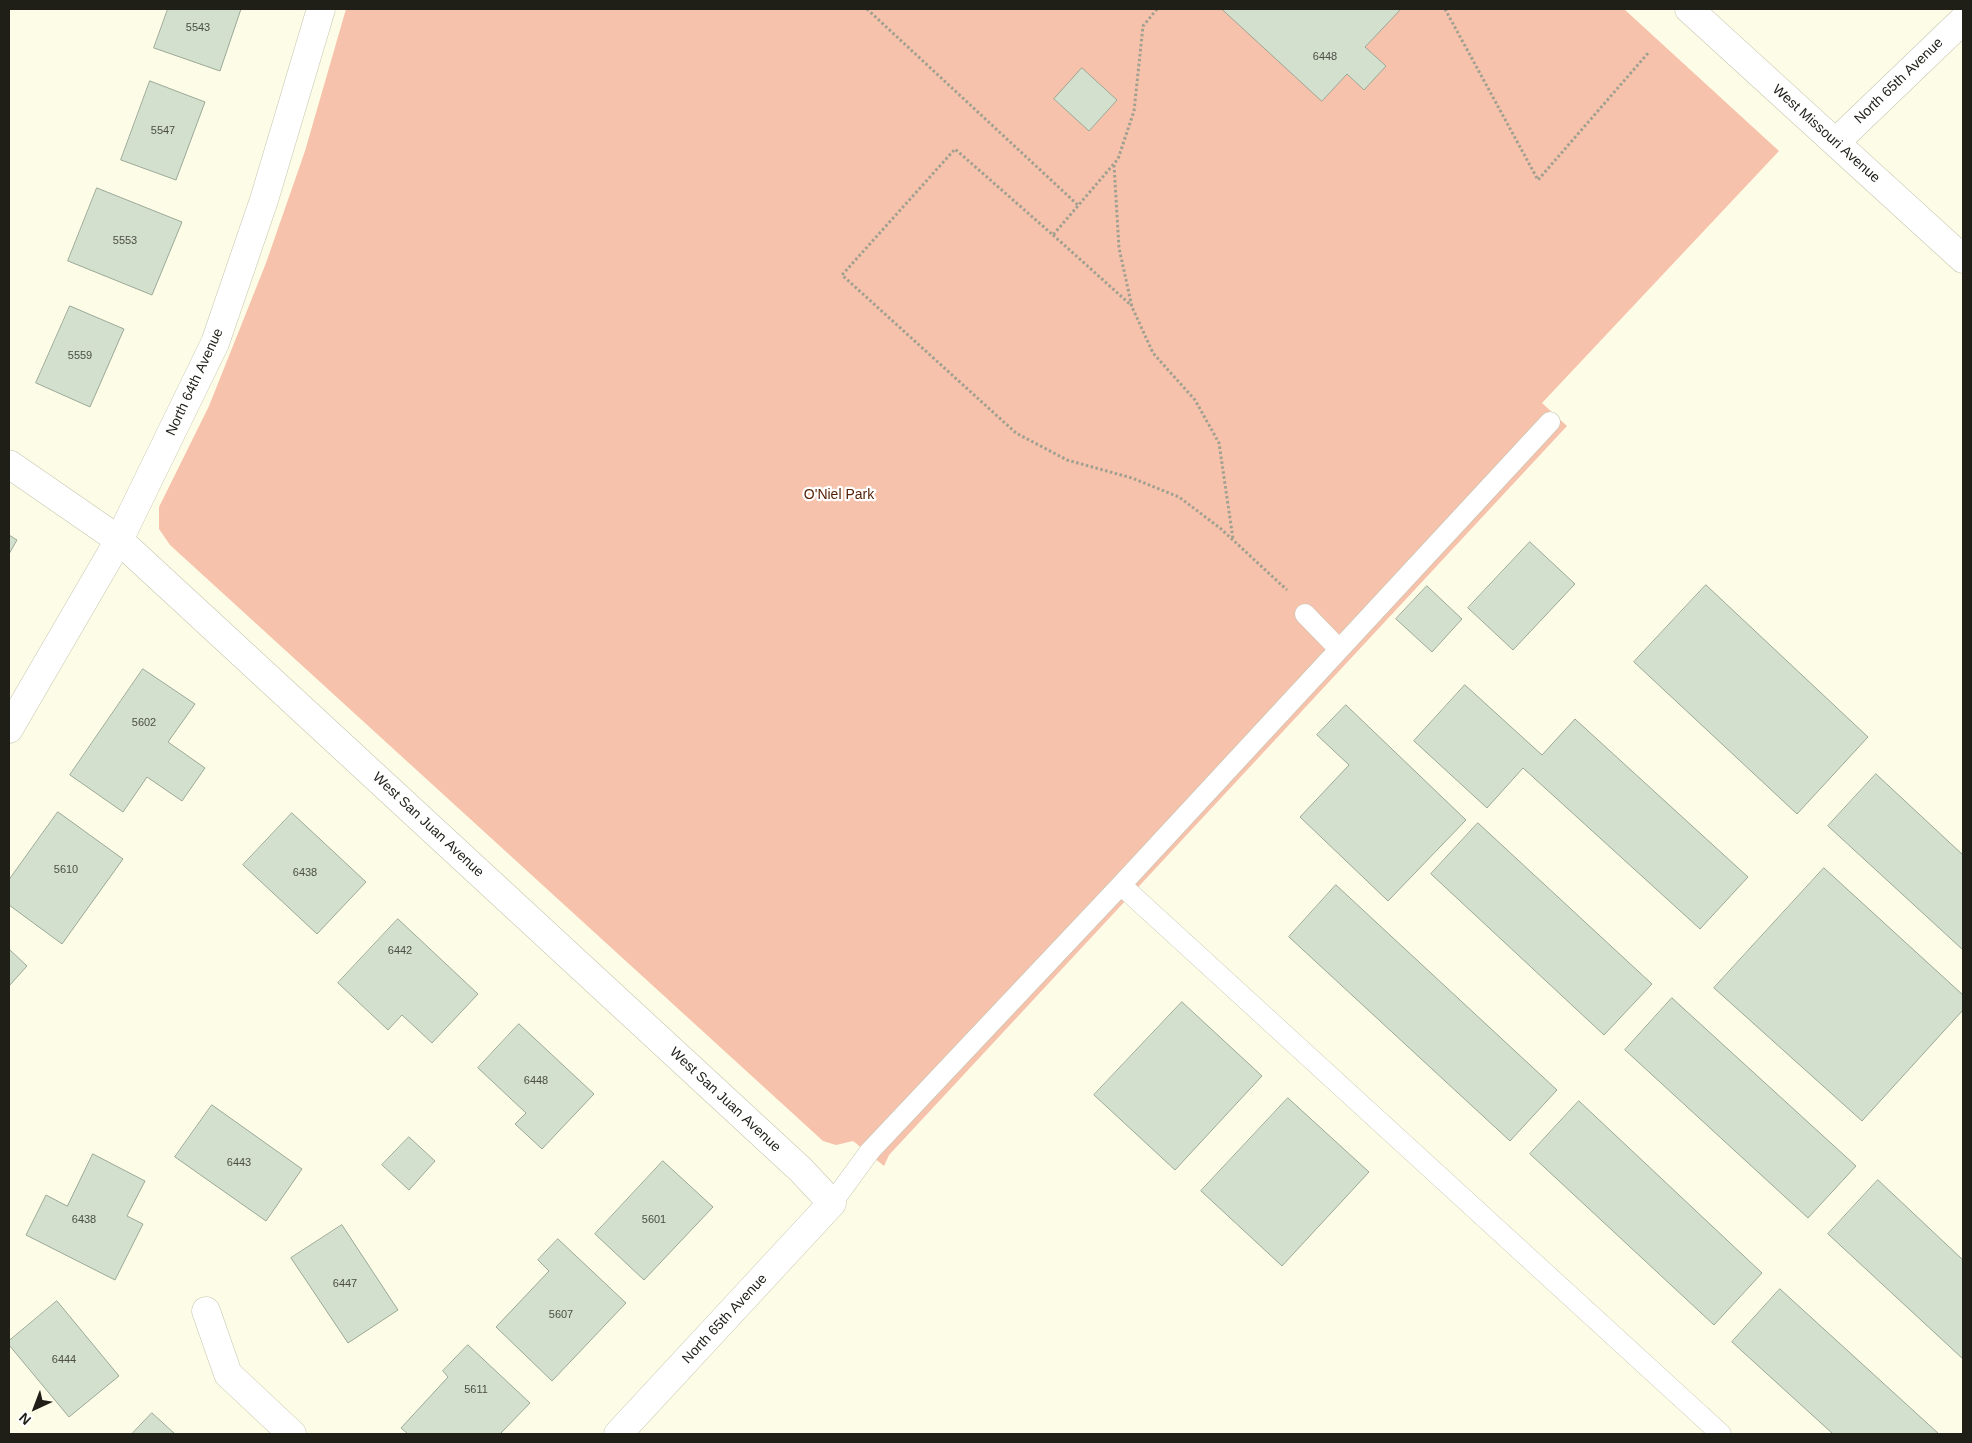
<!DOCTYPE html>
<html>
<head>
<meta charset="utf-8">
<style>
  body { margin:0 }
  #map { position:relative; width:1972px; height:1443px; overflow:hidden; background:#fdfde7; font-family:Helvetica,sans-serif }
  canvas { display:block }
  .frame { position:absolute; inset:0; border:10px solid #1f1e17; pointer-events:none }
  .north { position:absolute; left:10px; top:1383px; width:50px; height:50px; -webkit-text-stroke:4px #fff; paint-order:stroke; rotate:223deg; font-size:14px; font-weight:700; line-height:20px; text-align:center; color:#1f1e17 }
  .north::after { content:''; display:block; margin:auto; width:18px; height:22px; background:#1f1e17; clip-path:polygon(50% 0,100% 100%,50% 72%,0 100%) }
</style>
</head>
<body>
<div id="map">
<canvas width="1972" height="1443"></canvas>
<div class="frame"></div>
<div class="north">N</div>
</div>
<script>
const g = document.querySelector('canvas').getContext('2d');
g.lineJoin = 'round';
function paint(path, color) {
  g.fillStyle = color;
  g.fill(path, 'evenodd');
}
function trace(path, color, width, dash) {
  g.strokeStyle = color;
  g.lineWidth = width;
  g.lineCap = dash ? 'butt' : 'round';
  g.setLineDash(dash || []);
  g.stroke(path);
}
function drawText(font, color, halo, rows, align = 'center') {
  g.font = font + ' Helvetica,sans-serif';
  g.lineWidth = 4.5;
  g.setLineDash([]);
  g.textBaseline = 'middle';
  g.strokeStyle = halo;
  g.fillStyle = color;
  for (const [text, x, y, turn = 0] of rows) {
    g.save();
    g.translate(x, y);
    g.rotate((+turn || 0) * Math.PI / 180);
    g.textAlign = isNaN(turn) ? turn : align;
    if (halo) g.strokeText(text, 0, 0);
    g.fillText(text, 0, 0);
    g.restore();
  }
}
paint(new Path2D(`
  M346 9H1624L1779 151 1542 403 1567 426 889 1155 884 1166 853 1141 836 1145 823 1141 170 545 159 529V507L209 406 266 263 305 151Z`), '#f7c2ac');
const building = new Path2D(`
  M168 9H241L220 71 154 48Z
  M1222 9H1401L1365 47 1386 66 1364 90 1347 74 1322 101Z
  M1082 68 1117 100 1089 131 1054 99Z
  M150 81 205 102 176 180 121 160Z
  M97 188 182 222 152 295 68 261Z
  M70 306 124 329 90 407 36 383Z
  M9 535 17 540 9 554Z
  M1530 542 1575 584 1513 650 1468 608Z
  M1706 585 1868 737 1797 814 1634 662Z
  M1427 586 1462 619 1432 652 1396 619Z
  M143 669 195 704 168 742 205 768 182 801 147 777 123 812 70 775Z
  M1465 685 1542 755 1575 719 1748 877 1700 929 1523 768 1487 808 1414 741Z
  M1346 705 1466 820 1388 901 1300 817 1349 765 1317 735Z
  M1876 774 1963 855V950L1828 826Z
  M58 812 123 859 62 944 9 905V880Z
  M292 813 366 882 317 934 243 865Z
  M1478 823 1652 984 1604 1035 1431 874Z
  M1824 868 1963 995V1010L1862 1121 1714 988Z
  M1336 885 1557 1090 1510 1141 1289 937Z
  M398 919 478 994 432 1043 402 1015 388 1030 338 983Z
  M9 949 27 966 9 986Z
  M1672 998 1856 1166 1808 1218 1625 1050Z
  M1182 1002 1262 1076 1175 1170 1094 1095Z
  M519 1024 594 1094 542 1149 515 1124 526 1113 478 1068Z
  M1288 1098 1369 1172 1282 1266 1201 1191Z
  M1579 1101 1762 1273 1714 1325 1530 1154Z
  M212 1105 302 1169 266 1221 175 1157Z
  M409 1137 435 1161 409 1190 382 1165Z
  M93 1154 145 1181 127 1216 143 1224 115 1280 26 1235 46 1195 67 1206Z
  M663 1161 713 1207 644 1280 595 1234Z
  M1878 1180 1963 1260V1359L1828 1234Z
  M342 1225 398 1310 348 1343 291 1258Z
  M558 1239 626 1303 552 1381 496 1327 549 1271 538 1260Z
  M1780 1289 1939 1434H1833L1732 1342Z
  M57 1301 119 1376 69 1417 9 1345V1341Z
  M468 1345 530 1403 500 1434H408L401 1428 448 1377 443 1371Z
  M152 1413 175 1434H132Z`);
paint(building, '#d3e0ce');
trace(building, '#9ba897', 1);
const service = new Path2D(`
  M1305 614 1338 648
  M1121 885 1721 1434
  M832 1203 870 1151 1121 885 1550 422`);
const minor = new Path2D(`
  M1836 142 1963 20
  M9 464 119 540 801 1170 832 1203 618 1434
  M9 729 119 540 215 343 264 200 321 9
  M206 1311 228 1374 292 1434`);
const tertiary = new Path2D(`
  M1689 9 1963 259`);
trace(service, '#c5c5b0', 21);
trace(minor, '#c5c5b0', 29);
trace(tertiary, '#c5c5b0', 29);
trace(new Path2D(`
  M867 9 1079 206
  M1157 9 1143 26 1134 111 1118 159 1053 235 955 149 842 275 1016 433 1067 460 1132 478 1179 497 1220 528 1287 590
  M1445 9 1538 180 1649 52
  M1114 165 1119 248 1132 307 1153 353 1195 400 1219 443 1233 539
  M1053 235 1132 306`), '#a0a090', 3, [2.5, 2.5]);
trace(service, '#fff', 20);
trace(minor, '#fff', 28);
trace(tertiary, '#fff', 28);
drawText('11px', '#4c4e45', null, [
  ["5543",198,28],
  ["6448",1325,57],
  ["5547",163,131],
  ["5553",125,241],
  ["5559",80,356],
  ["5602",144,723],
  ["5610",66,870],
  ["6438",305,873],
  ["6442",400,951],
  ["6448",536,1081],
  ["6443",239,1163],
  ["6438",84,1220],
  ["5601",654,1220],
  ["6447",345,1284],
  ["5607",561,1315],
  ["6444",64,1360],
  ["5611",476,1390]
]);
drawText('14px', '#1f1e17', '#fff', [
  ["North 65th Avenue",1899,81,-44],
  ["West Missouri Avenue",1826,134,42],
  ["North 64th Avenue",195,382,-65],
  ["West San Juan Avenue",428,825,43],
  ["West San Juan Avenue",725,1100,43],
  ["North 65th Avenue",725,1319,-47]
]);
drawText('14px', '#531e03', '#fff', [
  ["O'Niel Park",839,495]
]);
</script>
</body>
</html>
